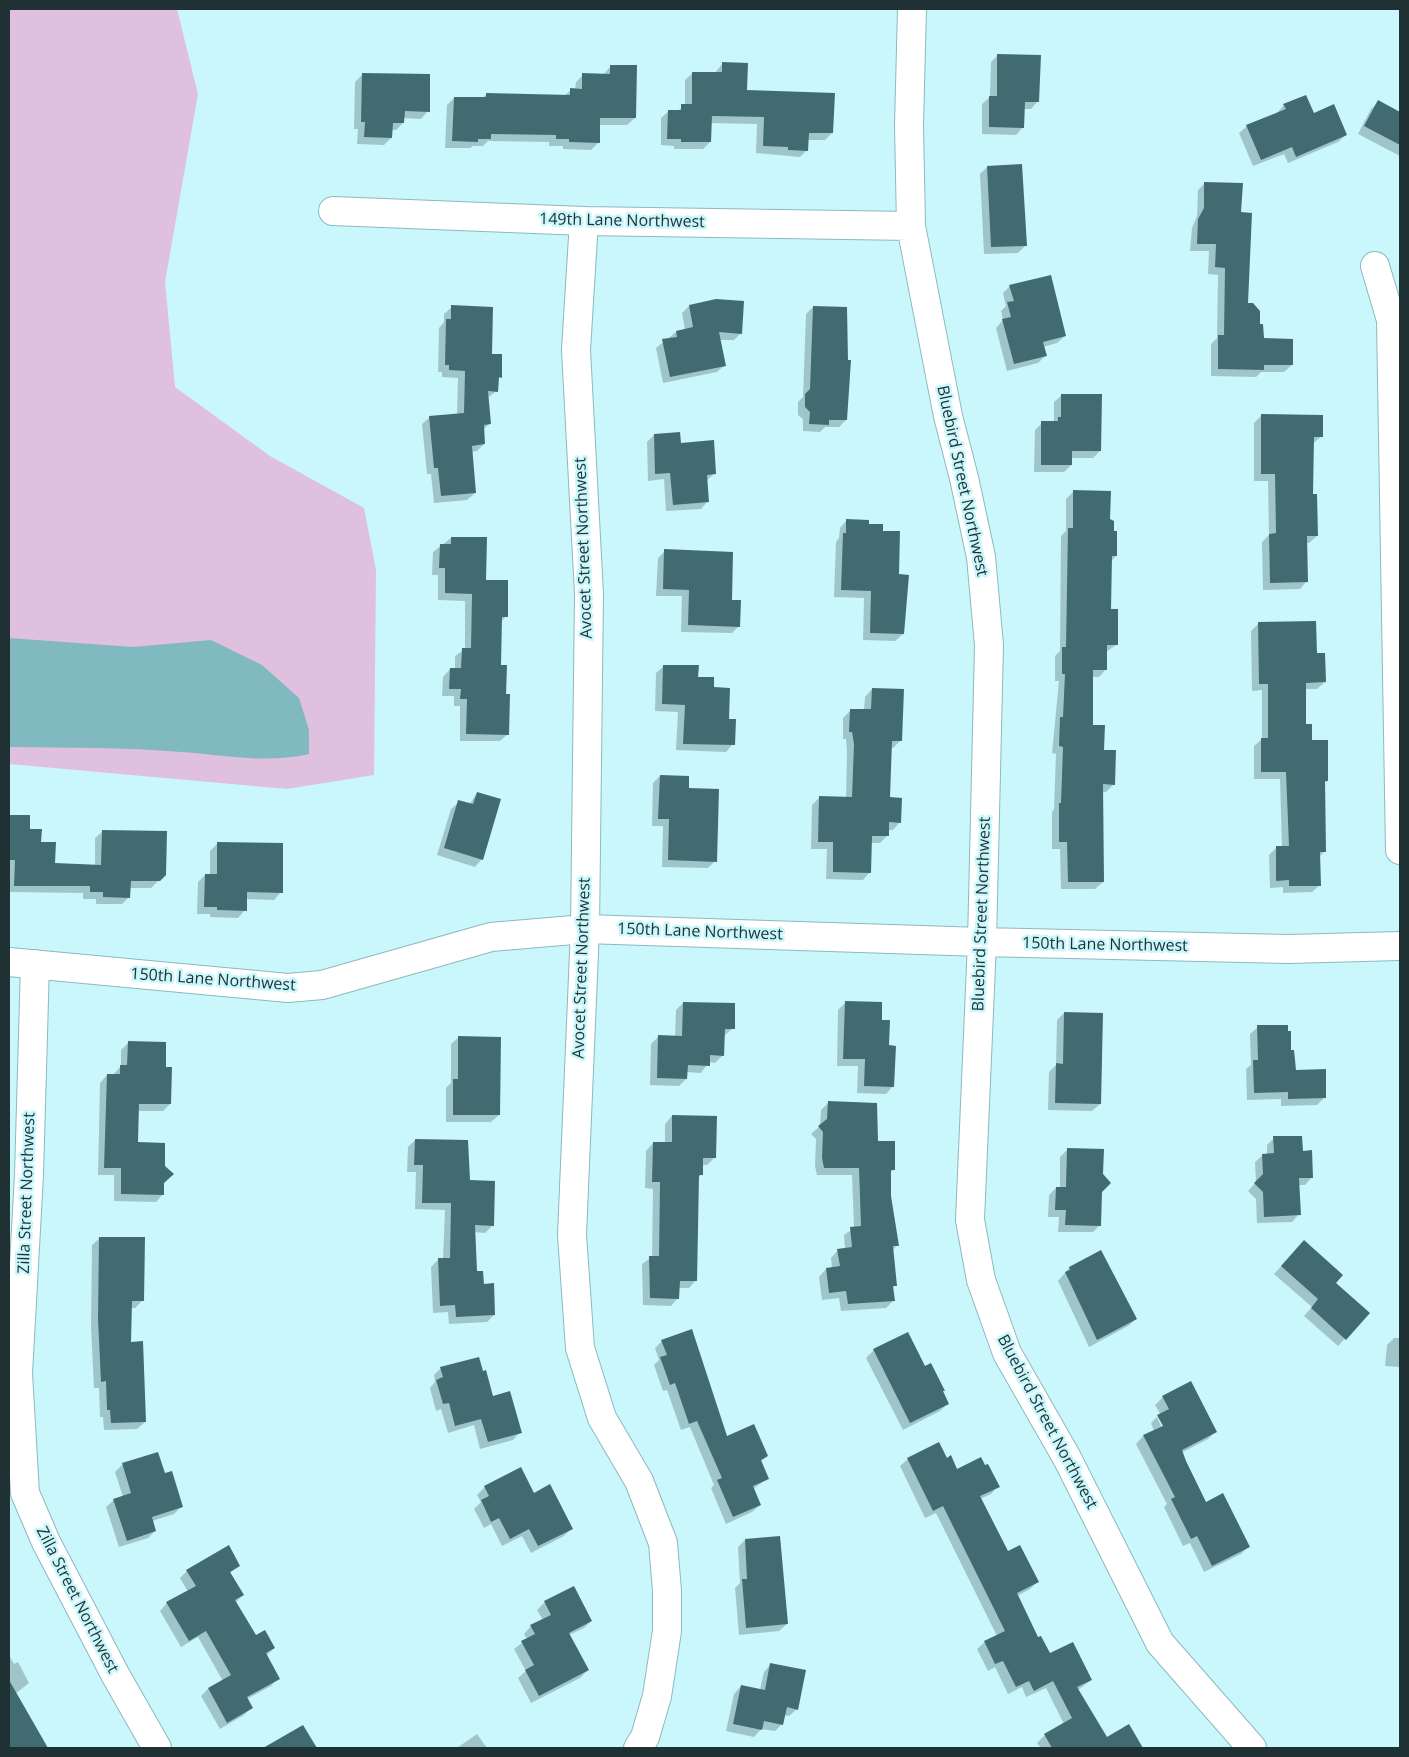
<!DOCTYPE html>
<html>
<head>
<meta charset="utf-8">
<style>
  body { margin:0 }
  #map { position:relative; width:1409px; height:1757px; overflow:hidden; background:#c9f7fc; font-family:"Open Sans",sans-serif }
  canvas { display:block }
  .frame { position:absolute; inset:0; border:10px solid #1f3133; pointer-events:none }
</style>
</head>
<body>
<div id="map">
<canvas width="1409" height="1757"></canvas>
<div class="frame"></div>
</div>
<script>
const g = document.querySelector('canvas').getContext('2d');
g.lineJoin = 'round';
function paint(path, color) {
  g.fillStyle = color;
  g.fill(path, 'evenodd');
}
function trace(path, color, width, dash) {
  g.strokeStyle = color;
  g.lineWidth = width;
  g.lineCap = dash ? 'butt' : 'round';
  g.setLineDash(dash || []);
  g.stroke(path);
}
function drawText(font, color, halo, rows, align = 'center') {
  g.font = font + ' "Open Sans",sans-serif';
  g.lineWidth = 5;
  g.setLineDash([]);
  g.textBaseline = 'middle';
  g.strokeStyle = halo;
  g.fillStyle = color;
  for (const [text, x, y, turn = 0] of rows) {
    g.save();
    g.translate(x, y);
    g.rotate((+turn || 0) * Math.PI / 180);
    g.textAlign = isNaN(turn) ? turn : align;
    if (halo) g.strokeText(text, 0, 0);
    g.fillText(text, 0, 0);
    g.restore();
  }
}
paint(new Path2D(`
  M9 9H177L198 94 165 282 175 387 270 456 364 508 376 570 374 775 287 789 9 764Z`), '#dfc1df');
paint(new Path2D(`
  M9 638 133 647 211 640 262 665 299 698 309 730V754C266 764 225 755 181 752 124 747 66 748 9 747Z`), '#81b9c0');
paint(new Path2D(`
  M998 55 1038 101 1031 109H1023V127L1016 135 982 134V104L990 97 991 62Z
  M722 64 746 91 832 133 825 140H807V150L800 157 756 153 757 124 710 123V142L703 149H674V146L661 145V118L669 111H677L685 106V80L693 73H715Z
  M611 66 635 118 627 125H599L598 143 591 150 563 149V146H549V142L488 141 483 146H473L470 148H445L447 105 454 98H482L487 94 564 96 571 90H575L576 82 583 75H603Z
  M363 74 428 111 421 119 403 118V123L396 130H391V138L384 145 357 144 358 129H354L355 82Z
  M1378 102 1398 112 1400 110V156L1358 134 1371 109Z
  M1284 105 1313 115 1346 135 1338 142 1288 163 1284 154 1253 166 1239 133 1247 126 1277 113Z
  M987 167 1026 245 1018 253 984 254 980 174Z
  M1205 183 1239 214 1246 304 1259 325 1263 339 1292 365 1284 372H1261L1256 377 1211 376V344L1217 338 1218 275 1208 274 1209 251H1190L1192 228 1197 216 1198 190Z
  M1010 286 1065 336 1057 343 1043 347 1045 356 1038 363 1007 371 996 328 1003 320 1001 311 1006 306 1003 293Z
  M689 306 741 333 734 340H719L725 365 717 372 663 383 656 348 676 332 685 330 682 313Z
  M452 307 491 355 500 377 497 380V391L487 398 489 424 483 430 484 444 477 451 471 452 475 493 467 500 434 503 431 474H427L422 424 430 417 457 415 458 378 442 377V372H438L439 328 444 322V314Z
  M813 307 847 361H850L846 420 839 427H825L820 432 803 431V419L798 415V402L803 397 806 314Z
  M1062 395 1100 451 1093 458H1071V465L1064 472H1034L1035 430 1042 423H1054V402Z
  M1262 415 1322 436 1312 444V495L1317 536 1309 543H1306L1307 581 1300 589 1263 590 1262 542 1269 535 1268 481H1254V423Z
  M654 435 680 444 715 473 706 481 708 501 701 509 666 511 664 479 648 481 647 442Z
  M1074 491 1109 519 1116 556 1111 561 1110 610 1116 645 1106 652V669L1099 677H1092V726L1114 784 1106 792H1102L1103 882 1095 889H1061L1060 849H1052V812L1054 809 1056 754 1052 753 1059 681H1055V656L1060 651 1061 536 1066 531V499Z
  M847 520 867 525 882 532 898 575 903 634 895 641 863 640 864 598 834 597 836 542 839 538 840 528Z
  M451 538 485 581 506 616 501 622 500 666 508 734 500 741H460V706H454V696H442L443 677 450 669H455V656L465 649V601L438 600V575H432L433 552Z
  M665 551 730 601 739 626 732 633 681 632 682 596H656L658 558Z
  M1315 622 1316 655 1325 682 1317 689H1305V725L1327 781 1323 784 1324 852 1319 857 1320 885 1312 892 1283 893V887L1270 888 1269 855 1276 848H1282L1280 779H1254V746L1262 739V690L1252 691 1251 631 1258 624Z
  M664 666 697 678 712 688 728 720 733 744 726 752 676 750 678 712 655 711 656 673Z
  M872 689 901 740 893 748H890L888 799 900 822 893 830H888L887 836 880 843H870V872L863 880 826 879 827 849H811L812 805 820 797 846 798 847 752 846 739H843V718L851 710H864L865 697Z
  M660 776 688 790 715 861 708 868 662 867 663 826H652L653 783Z
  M477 793 482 859 475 867 437 855 451 809 459 802 469 805Z
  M11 816 29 830 54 865 95 866V838L103 831 164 875 151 888H129V897L122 904H96V899H83V893L9 892V818Z
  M218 843 281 892 274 900 246 899 245 910 238 918 210 917V914H197L198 882 205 875H210V851Z
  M846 1002 880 1021 888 1046 893 1086 886 1094 857 1093 858 1066H837L838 1010Z
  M683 1003 733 1028 724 1036 723 1055 715 1063 709 1062 701 1073 686 1072V1079L679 1086 650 1085 651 1044 658 1037H675L676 1010Z
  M1064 1013 1100 1104 1092 1111 1048 1110 1049 1072 1056 1065 1057 1020Z
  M1258 1027 1290 1051 1295 1071 1324 1098 1317 1105 1281 1106V1099L1247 1100 1246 1069 1251 1065 1250 1034Z
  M459 1037 499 1115 491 1122H446V1088L451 1083V1044Z
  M128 1043 164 1068 170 1104 163 1111H138L137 1144 163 1184V1194L156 1202 114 1201V1175H98L100 1083 107 1075H113L121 1066V1050Z
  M828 1103 877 1142 894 1169 890 1173V1196L897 1245 892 1251 895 1285 892 1289 893 1301 886 1308 841 1311 839 1298 822 1300 819 1277 826 1269H832L831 1258 838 1250 845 1249 844 1235 854 1228 852 1175H817L815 1166 816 1139 811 1134 820 1126 821 1110Z
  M672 1116 714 1158 707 1165H702L701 1175 698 1178 696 1280 689 1288H678V1298L671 1306 643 1305 642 1264 652 1257 653 1189 645 1188 646 1151 653 1143H665V1124Z
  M1274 1138 1302 1152 1312 1177 1305 1185H1298L1299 1214 1292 1222 1257 1223 1256 1199 1248 1191 1256 1182 1255 1162 1263 1155H1267V1145Z
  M415 1140 469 1182 493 1225 485 1233 474 1232 476 1273 494 1315 487 1322 449 1324 448 1312 433 1313 431 1267 438 1260 443 1259 445 1210 415 1209 416 1172H407L408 1147Z
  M1068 1149 1101 1192 1100 1225 1093 1232H1058L1059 1217H1048L1049 1195 1056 1188H1060V1157Z
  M100 1238 142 1301 135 1308H130V1343L145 1422 137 1429 104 1430 103 1417H100L99 1388H94L91 1327 92 1245Z
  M1297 1249 1368 1314 1338 1346 1304 1316 1312 1307 1274 1274Z
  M1101 1252 1136 1319 1128 1326 1089 1347 1058 1281 1069 1268Z
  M1394 1338H1400V1367L1385 1366 1387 1345Z
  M662 1341 726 1437 767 1456 760 1462 767 1479 753 1489 760 1505 752 1512 726 1524 711 1488 714 1485 690 1427 681 1430 667 1390 663 1391 654 1365 659 1360 655 1348Z
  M874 1350 924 1368 947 1404 940 1411 903 1430 866 1358Z
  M441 1368 493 1397 520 1432 513 1440 480 1449 474 1425 448 1433 441 1409 436 1411 430 1388 435 1382 434 1375Z
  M1163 1397 1215 1432 1208 1439 1181 1453 1205 1503 1248 1547 1241 1554 1204 1572 1190 1543 1183 1546 1164 1507 1167 1504 1136 1444 1143 1436 1154 1431 1151 1423 1157 1417 1164 1432 1167 1431 1159 1417H1157L1161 1415 1155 1405Z
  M908 1459H946L957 1470 998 1486 991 1494 980 1499 1007 1552 1037 1582 1030 1589 1017 1596 1038 1638 1050 1655 1091 1680 1078 1690 1107 1739 1129 1726 1142 1748H1041L1037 1743 1045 1735 1064 1724 1046 1688 1026 1697 1022 1687 1008 1694 995 1667 988 1671 977 1649 985 1642 997 1636 936 1513 925 1518 900 1466Z
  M123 1464 164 1475 182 1506 174 1514 152 1521 155 1531 148 1538 119 1547 106 1507 114 1500 123 1497 115 1472Z
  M485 1487 533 1494 571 1529 564 1536 531 1553 522 1536 502 1546 491 1524 484 1528 474 1509 481 1502 477 1495Z
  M745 1540 787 1624 779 1631 739 1635 735 1588 740 1583 738 1547Z
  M239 1565 230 1573 243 1595 235 1603 256 1636 274 1648 266 1656 278 1678 271 1686 247 1699 252 1707 244 1715 220 1729 201 1696 208 1689 223 1681 198 1637 181 1647 160 1611 167 1603 188 1592 180 1578 187 1571Z
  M573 1588 591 1621 584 1628 569 1635 588 1670 580 1678 531 1703 518 1678 526 1671 514 1649 527 1639 524 1634 531 1626 543 1620 537 1610 545 1602Z
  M9 1655 14 1664 18 1662 29 1683 15 1694 47 1748H9Z
  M771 1664 797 1709 789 1716 784 1715 782 1724 775 1731 761 1729 754 1737 726 1731 734 1694 741 1686 760 1690 764 1672Z
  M477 1734 487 1748H457Z`), '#0003');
paint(new Path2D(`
  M997 54 1041 55 1039 102H1025L1024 128 989 127V96H997Z
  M722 62 748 63 747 90 835 93 833 133H809L808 151 788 150V147L763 146 764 117 712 116 711 142H681V139H667L668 110H681V104H692V72H722Z
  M610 65H637L636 118H600V143L569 142V139H556V135L491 134V139H478V142L452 141 454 97H486V93L570 95V88L582 89V73L610 74Z
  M362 73 430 74V112L405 111 404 123H393L392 138 364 137 365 122H361Z
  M1306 95 1314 113 1334 104 1347 135 1296 157 1292 147 1261 160 1246 125 1286 109 1283 104Z
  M1378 100 1400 112V145L1364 126Z
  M1022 164 1027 246 991 247 987 166Z
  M1204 182 1243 183 1241 212 1252 213 1248 303H1253L1260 311V324H1263L1264 338 1293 339V365H1264V370L1218 369V335H1224L1225 268 1215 267 1216 244H1197L1198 219 1204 208Z
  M1051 275 1066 336 1043 342 1047 356 1014 364 1002 319 1011 317 1007 302 1014 301 1009 285Z
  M716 299 744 301 742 334 719 332 726 366 670 377 662 339 677 337 676 331 693 327 689 305Z
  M451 305 493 307 492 354H502V378L499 377 498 392 488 391 491 424 484 425 485 444 472 446 476 493 441 496 438 468H434L429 416 464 413 465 371 449 370V365H445L446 319H451Z
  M813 306 847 307 848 360H851L847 420H829V425L809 424 810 412 805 407V394L810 389Z
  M1061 394H1102L1101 451H1072V465H1041V421H1058V417H1061Z
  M1261 414 1323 415V437H1314L1313 494H1317L1318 536H1307L1308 582 1270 583 1269 534 1276 533 1275 474H1261Z
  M680 432 681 443 714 440 716 474 707 475 709 502 673 505 670 473 655 474 654 434Z
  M1073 490 1111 491 1110 519 1114 521V531H1117V556H1112L1111 609H1118V645H1107V670H1093V725H1105L1104 750H1116L1115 785 1103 784 1104 882H1068L1067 842H1059V803H1061L1063 747 1059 746 1060 717H1063L1065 674H1062V647H1066L1068 528H1073Z
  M846 519 869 520V524H883V531H900L899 574 909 575 904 634 870 633 871 591 841 590 843 533H846Z
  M451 537H487L486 580H508V617H502L501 665H507L506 694H510L509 735 466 734 467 699H460L461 689H449L450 668H461L462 648H471L472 594 445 593V568H439L440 544H451Z
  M664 549 733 552 732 600H741L740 627 688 625 689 590 663 589Z
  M1316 621 1317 653H1325L1326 682 1306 683V724H1312V740H1328V781H1325L1326 852H1320L1321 886H1289V880L1276 881V846H1289L1286 772H1261V738H1268V684H1259L1258 622Z
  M663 665H699L698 677H714V687L730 688 729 719H736L735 745 683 744 685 705 662 704Z
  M872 688 904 689 902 741H892L890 797 902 798 901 823 889 822V836H872L871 873 833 872V842H818L819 796 852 797 854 744 852 732H849L850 709H871Z
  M660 775 689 776V788L719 789 717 862 668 860 669 819H658Z
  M477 792 501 799 483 860 444 848 458 800 473 804Z
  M10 815H30V829H42L41 842H56L55 863 101 865 102 830 167 831 166 875 160 881H131L130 898 103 897V892H90V886H14L15 860H9Z
  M217 842 283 843V893L247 892V911L217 910V907H204L205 874H217Z
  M845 1001 882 1002V1020H890L889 1045 896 1046 894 1087 864 1086 865 1059H843Z
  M683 1002 735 1003V1029H725L724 1056 710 1055V1066L688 1065 687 1079 657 1078 658 1035 682 1036Z
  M1064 1012 1103 1013 1101 1104 1055 1103 1056 1063 1063 1064Z
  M1257 1025H1288V1031H1291V1050H1294L1296 1070 1326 1069V1098L1288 1099V1092L1254 1093 1253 1060H1258Z
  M458 1036 501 1037 500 1115H453V1079H458Z
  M128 1041 166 1042V1067H172L171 1104H139L138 1142 165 1143V1166L174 1174 164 1183V1195L121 1194V1168H104L107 1074H120V1065H127Z
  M828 1101 877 1103 878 1141H895V1170H891V1196L899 1246H893L897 1286H893L895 1301 848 1304 846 1291 829 1293 826 1268 840 1266 837 1249 852 1247 850 1227 861 1226 859 1168H824L822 1158 823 1132 818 1126 827 1119Z
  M672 1115 717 1116 716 1158H703V1175H699L697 1281H680L679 1299 650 1298 649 1256H659L660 1182H652L653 1142H672Z
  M1273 1136H1302L1303 1151 1312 1150 1313 1178H1299L1301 1215 1264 1217 1263 1192 1254 1183 1263 1174 1262 1154 1274 1153Z
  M415 1139 468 1140 470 1180 495 1181 494 1226 475 1225 477 1271H483L484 1284 494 1283 495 1315 456 1317 455 1305 440 1306 438 1258H450L451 1203H422L423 1165H414Z
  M1067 1148 1104 1149 1103 1174 1111 1183 1102 1192 1101 1226 1065 1225 1066 1210H1055L1056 1187H1066Z
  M99 1237H145L144 1301H132L131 1342 143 1341 146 1422 111 1423 110 1410H107L106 1381 101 1382 98 1319Z
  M1304 1240 1343 1275 1336 1283 1370 1313 1346 1340 1311 1308 1318 1299 1281 1266Z
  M1101 1250 1137 1319 1097 1340 1065 1272 1070 1270 1069 1267Z
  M692 1329 727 1436 754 1424 768 1456 761 1460 769 1479 753 1486 761 1505 733 1517 717 1480 722 1478 697 1421 689 1424 675 1383 670 1385 660 1357 667 1355 661 1340Z
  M908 1332 925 1366 931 1363 945 1391H943L949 1404 910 1423 873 1349Z
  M479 1357 483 1371 486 1370 493 1396 510 1391 522 1433 488 1442 481 1419 455 1426 449 1403 443 1404 436 1380 443 1377 440 1367Z
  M1191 1381 1217 1432 1182 1450 1186 1461 1206 1502 1223 1493 1250 1547 1212 1566 1197 1536 1191 1539 1171 1499 1175 1497 1143 1435 1163 1426 1157 1415 1169 1409 1162 1396Z
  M939 1442 947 1458 951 1455 957 1469 981 1457 985 1465 988 1464 1000 1487 980 1496 1008 1551 1020 1545 1039 1582 1017 1593 1038 1637 1041 1636 1050 1653 1073 1642 1092 1680 1077 1687 1107 1737 1129 1724 1143 1748H1052L1044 1734 1072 1718 1053 1681 1034 1691 1029 1681 1016 1687 1003 1661 995 1664 984 1641 1005 1631 943 1506 933 1511 907 1458Z
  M158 1452 165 1473 172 1471 183 1507 152 1517 156 1531 127 1541 113 1499 131 1493 122 1463Z
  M521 1467 534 1493 550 1484 573 1529 538 1546 529 1529 510 1539 499 1518 491 1522 481 1500 489 1496 484 1486Z
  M780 1536 788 1624 746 1628 742 1579H747L745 1539Z
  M229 1545 240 1566 230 1572 244 1595 235 1600 256 1635 265 1630 275 1648 266 1653 280 1679 247 1697 253 1708 227 1723 208 1688 231 1675 206 1631 189 1641 166 1602 196 1586 186 1570Z
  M574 1586 592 1621 569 1633 589 1670 539 1696 525 1670 534 1665 521 1641 535 1634 530 1625 551 1615 544 1601Z
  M770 1663 806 1670 798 1710 787 1707 783 1725 764 1721 762 1730 733 1724 741 1685 765 1690Z
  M9 1680 48 1748H9Z
  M303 1725 317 1748H263Z`), '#416b71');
const minor = new Path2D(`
  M912 9 909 125 911 226 948 416 964 478 981 557 989 645 982 942 970 1220 981 1280 1007 1353 1067 1458 1160 1643 1252 1748
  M333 211 584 221 911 226
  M584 221 576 350 589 594 585 929 572 1235 580 1348 602 1418 639 1481 663 1543 667 1591V1631L657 1696 645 1737 638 1748
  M1375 266 1391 320 1400 850
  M9 962 288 988 322 985 491 937 585 929 982 942 1288 949 1400 946
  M35 964 29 1175 18 1373 25 1493 46 1542 116 1676 157 1748`);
trace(minor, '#8db9be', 30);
trace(minor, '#fff', 28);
drawText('16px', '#1f3133', '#c9f7fc', [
  ["149th Lane Northwest",622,221,1],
  ["Bluebird Street Northwest",962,481,78],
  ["Avocet Street Northwest",584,548,-92],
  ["Bluebird Street Northwest",982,914,-88],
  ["150th Lane Northwest",700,932,2],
  ["150th Lane Northwest",1105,945,1],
  ["Avocet Street Northwest",582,968,-88],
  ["150th Lane Northwest",213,980,4],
  ["Zilla Street Northwest",27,1193,-88],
  ["Bluebird Street Northwest",1047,1422,62],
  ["Zilla Street Northwest",77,1600,63]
]);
</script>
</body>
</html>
